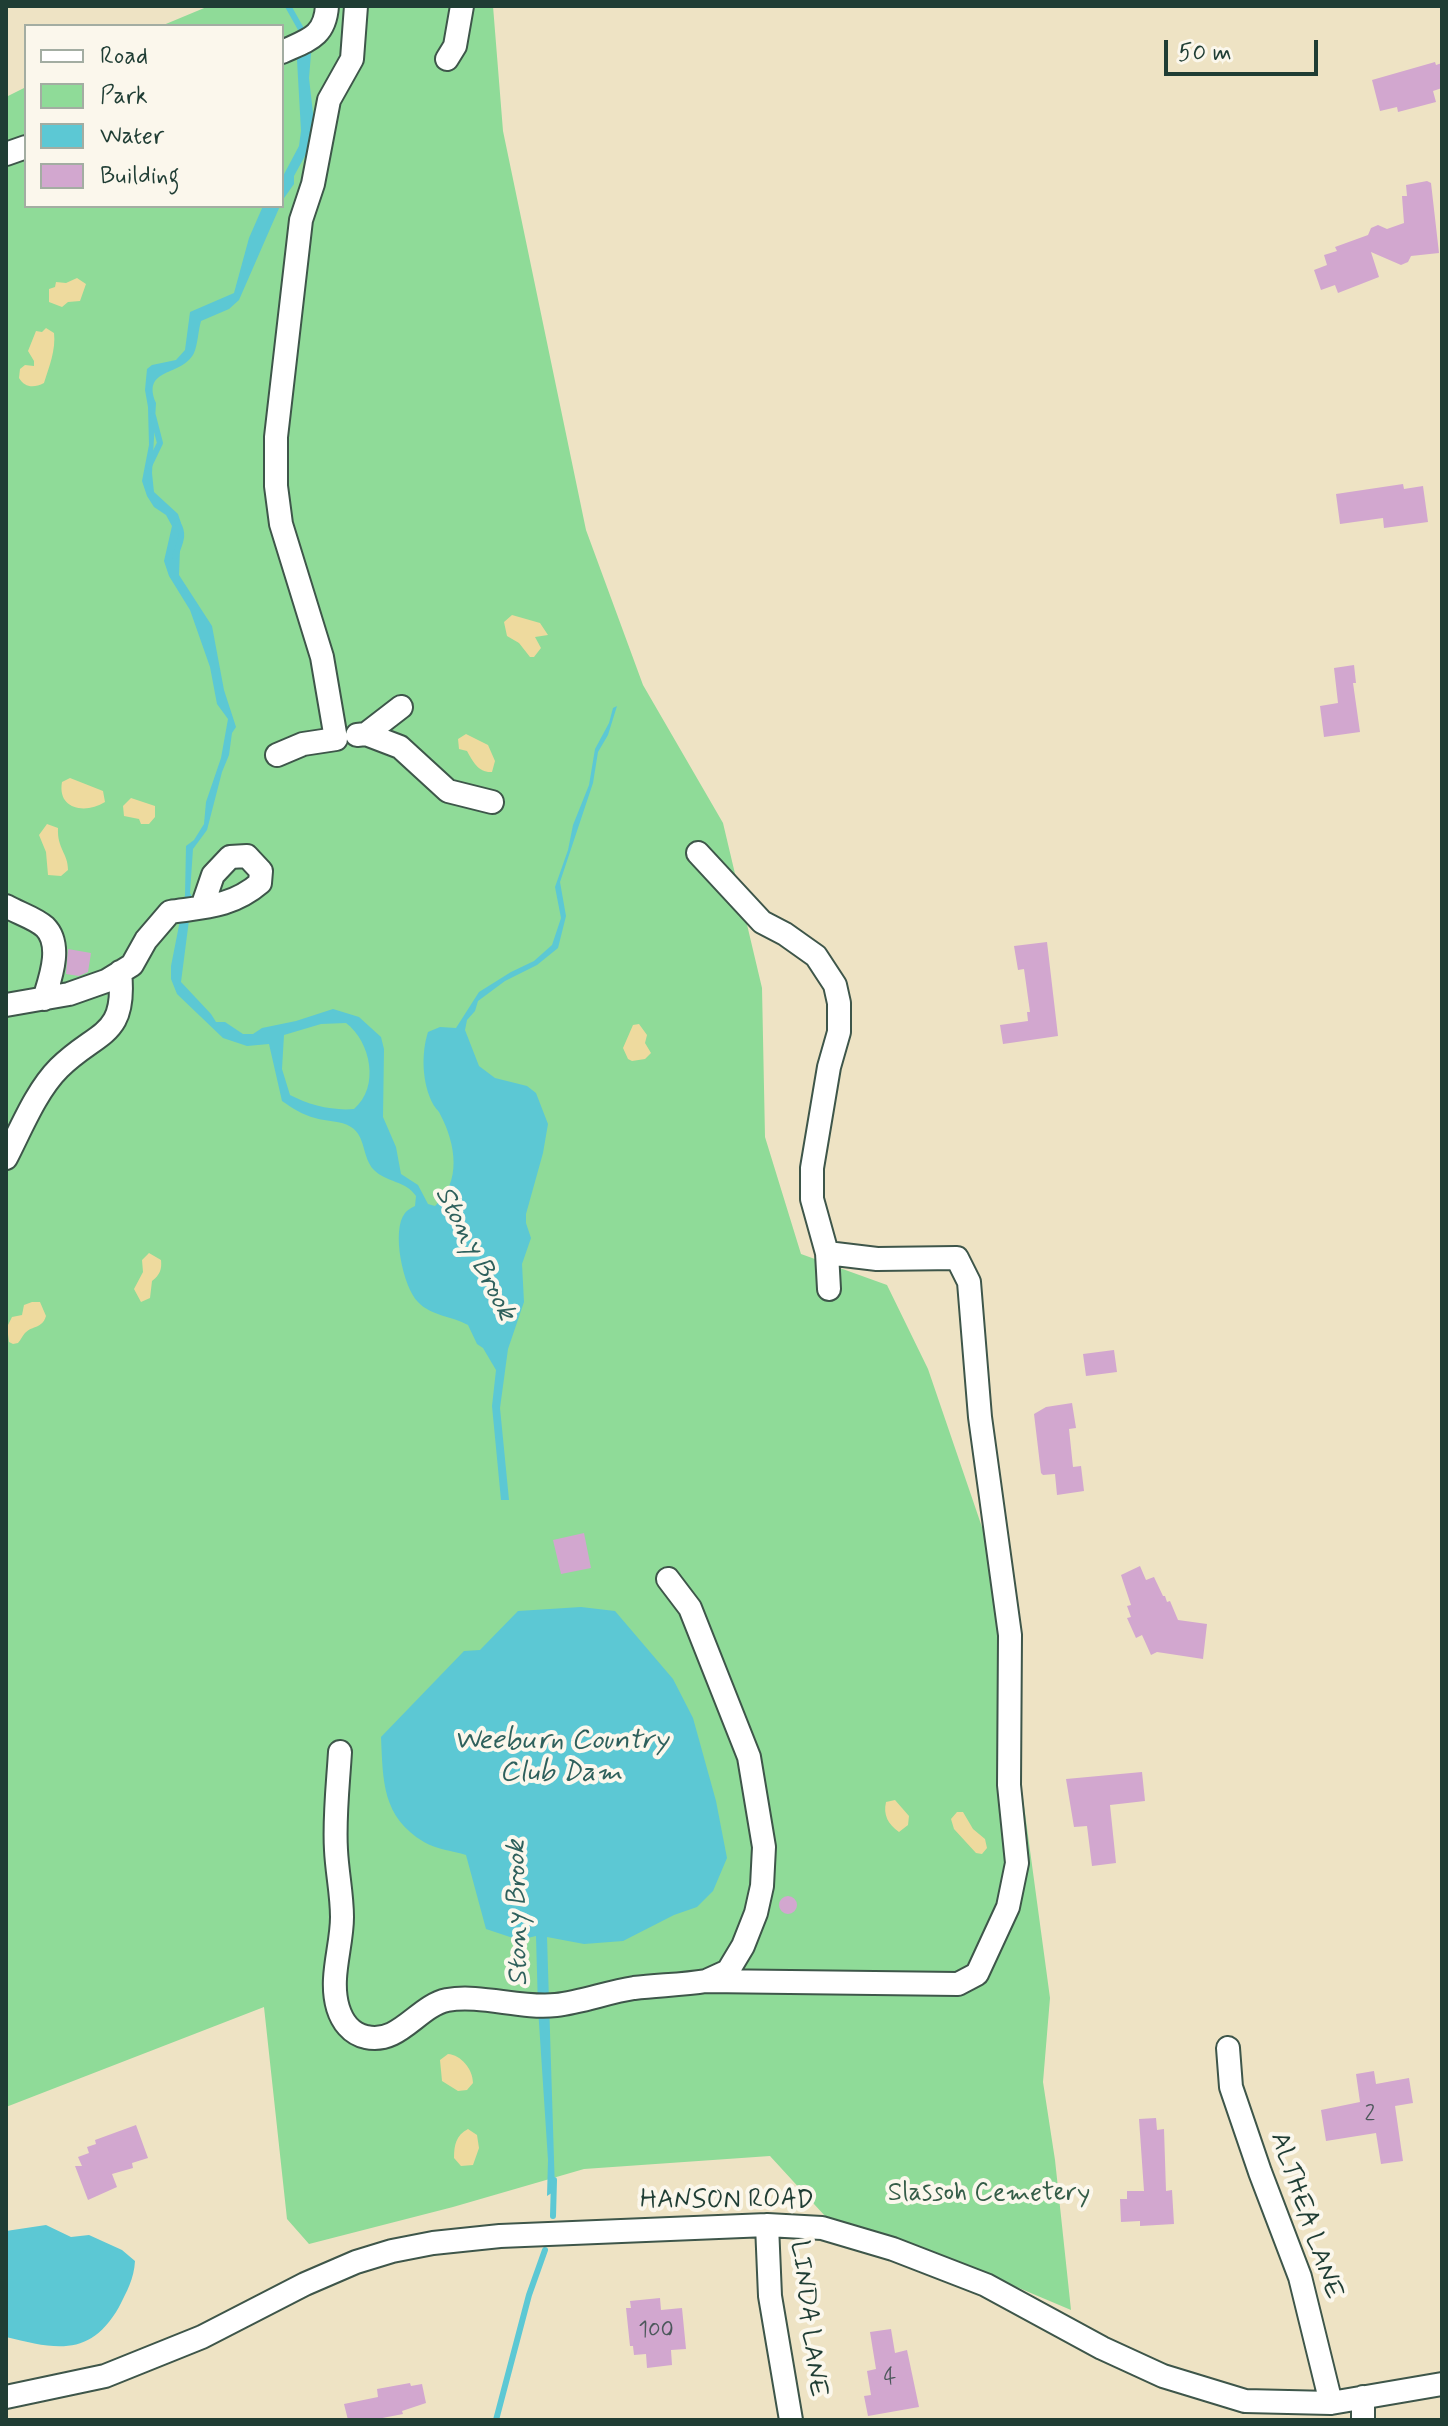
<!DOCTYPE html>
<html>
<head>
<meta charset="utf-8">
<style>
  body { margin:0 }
  #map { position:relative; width:1448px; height:2426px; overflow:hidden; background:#eee3c4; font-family:Mynerve,sans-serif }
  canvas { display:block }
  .frame { position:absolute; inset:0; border:8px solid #1f3d34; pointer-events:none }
  .legend { position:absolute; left:24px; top:24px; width:260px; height:184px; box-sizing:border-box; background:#fbf7ec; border:2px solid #a3ada2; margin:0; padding:10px 14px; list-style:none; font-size:24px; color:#1f3d34 }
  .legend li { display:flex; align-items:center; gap:16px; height:40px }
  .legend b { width:40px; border:2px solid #a3ada2 }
  .scale { position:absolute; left:1164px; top:40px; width:154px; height:36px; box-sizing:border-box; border:4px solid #1f3d34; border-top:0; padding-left:10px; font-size:24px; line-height:28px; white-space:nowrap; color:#1f3d34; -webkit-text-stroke:6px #fbf7ec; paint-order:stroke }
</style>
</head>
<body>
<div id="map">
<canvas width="1448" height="2426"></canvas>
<div class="frame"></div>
<ul class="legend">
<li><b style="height:10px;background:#fff"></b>Road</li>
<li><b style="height:22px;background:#8fdb98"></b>Park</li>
<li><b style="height:22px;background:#5cc8d4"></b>Water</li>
<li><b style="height:22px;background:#d2a7cf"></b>Building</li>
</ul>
<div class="scale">50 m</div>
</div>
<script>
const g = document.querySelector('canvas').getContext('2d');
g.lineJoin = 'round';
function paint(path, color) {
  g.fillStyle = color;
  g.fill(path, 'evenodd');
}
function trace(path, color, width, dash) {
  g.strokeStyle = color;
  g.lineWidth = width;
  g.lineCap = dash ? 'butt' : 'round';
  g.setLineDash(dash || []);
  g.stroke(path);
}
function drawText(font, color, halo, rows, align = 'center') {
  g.font = font + ' Mynerve,sans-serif';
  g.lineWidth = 8;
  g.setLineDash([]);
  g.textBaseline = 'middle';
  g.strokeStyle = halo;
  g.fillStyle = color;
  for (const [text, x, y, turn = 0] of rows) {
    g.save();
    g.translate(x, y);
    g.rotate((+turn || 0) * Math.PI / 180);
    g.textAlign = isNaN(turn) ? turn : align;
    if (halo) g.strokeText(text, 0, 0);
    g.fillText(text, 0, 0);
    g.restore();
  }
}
paint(new Path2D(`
  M209 6H493L503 131 586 530 643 685 723 823 762 988 765 1137 801 1254 887 1285 928 1369 998 1574 1014 1732 1050 1998 1043 2082 1055 2160 1071 2310 922 2247 825 2216 770 2156 584 2169 453 2207 309 2244 287 2219 264 2007 6 2107V97L26 87V206H282V26H161Z`), '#8fdb98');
paint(new Path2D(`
  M77 278 86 284 80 301 68 302 62 307 49 302V289L55 287 56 282 66 283Z
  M46 328 54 333C56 350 49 367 44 383 34 388 25 388 19 378L20 369 25 365 34 366V361L28 351 36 331 42 332Z
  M512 615 540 623 548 635 535 637 541 648 534 657H530L519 643 507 636 504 622Z
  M466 734 488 745 495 761 492 772C479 773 473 762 467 751L459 749 458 739Z
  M70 778 103 791 105 802C86 814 57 810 62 782Z
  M131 798 155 806V817L149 824H141L139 819 124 816 123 806Z
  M47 824 58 828C57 849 68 853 68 870L61 876 48 875 46 852 39 835Z
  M639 1024 647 1035 645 1043 651 1053 645 1059 632 1061 628 1059 623 1048 633 1025Z
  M149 1253 161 1260C162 1269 160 1275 152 1281L150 1298 141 1302 134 1289 143 1272 142 1260Z
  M32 1302H40L46 1316C42 1329 33 1325 25 1333 22 1336 21 1340 18 1343L13 1344 9 1342 7 1327 12 1317 22 1315 24 1305Z
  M895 1800 909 1816 908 1825 899 1832C888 1824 883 1815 886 1802Z
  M957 1812H963L973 1829 985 1839 987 1848 982 1854 976 1853 954 1829 951 1819Z
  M448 2054C461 2055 473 2069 473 2083L467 2090 458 2091 442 2081 440 2060Z
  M468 2129 477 2135 479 2148 473 2165 461 2166 454 2158C454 2145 456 2135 468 2129Z`), '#eeda9e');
paint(new Path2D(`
  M300 34 312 42 309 78 315 131 310 135 311 145 294 176V184L282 201V178L299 146 301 131 297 60Z
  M263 206H280L239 300 229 309 201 321C198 331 198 344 194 353 182 377 141 367 156 403L152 473 154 492 178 514 181 523 179 575 212 626 224 690 236 727 232 733 229 755 222 772 207 830 193 849 190 893 195 903 189 920 181 982 211 1014 216 1022H225L243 1034H253L262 1028 296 1021 333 1009 359 1017 381 1037 384 1049 383 1117 396 1147 401 1174 418 1185 428 1204 435 1206C462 1182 456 1144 440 1114 439 1111 435 1108 433 1104 422 1083 421 1054 428 1032L440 1027 456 1028 479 992 511 972 534 961 552 945 561 918 555 887 568 850 573 825 589 785 595 749 609 723 613 708 617 706 608 735 598 752 593 783 560 882 566 916 558 948 537 965 505 981 478 1001 475 1011 467 1020 465 1030 479 1066 495 1078 527 1086 536 1093 548 1124 543 1153 526 1214V1223L531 1238 522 1264 524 1302 508 1349 500 1408 509 1500H501L492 1406 496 1370 483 1348 477 1344 468 1325C452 1316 431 1316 418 1302 403 1287 391 1230 405 1213 407 1210 411 1208 415 1206L416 1196C405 1180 387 1183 374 1170 362 1158 366 1136 351 1127 341 1120 327 1122 315 1118 303 1115 292 1108 282 1101L269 1044 247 1046 223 1038 177 994 171 979V966L185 895 186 846 194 840 204 824 206 802 221 758 228 719 217 704 210 667 190 610 169 576 164 561 172 526 166 515 154 507 147 496 142 481 149 445 148 407 145 390 147 369 152 365 176 360 185 350 190 312 234 293 249 238ZM346 1023C371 1042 380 1087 354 1109 333 1111 309 1105 290 1095L282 1069 284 1035 321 1024Z
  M581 1607 615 1611 673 1679 693 1718 716 1801 727 1858 713 1891 697 1907 674 1915 623 1941 584 1944 547 1937 555 2191 547 2196 548 2160 538 2008 536 1936 519 1940 486 1929 466 1855C453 1851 436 1849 424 1842 382 1817 383 1781 381 1737L464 1651 480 1650 518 1611Z
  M46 2225 71 2237 89 2235 122 2250 135 2261C134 2279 127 2291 119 2307 90 2358 55 2349 6 2337V2231Z`), '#5cc8d4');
trace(new Path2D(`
  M288 6 306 38
  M149 466 160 443 153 416
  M175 556C180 542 185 535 177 522
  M553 2216 554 2180
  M496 2420 529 2295 545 2250`), '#5cc8d4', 6);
paint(new Path2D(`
  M1435 62 1436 65 1442 63V88L1433 91 1436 102 1398 112 1397 107 1380 111 1372 80Z
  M1427 181 1431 183 1439 253 1411 256 1408 262 1401 265 1371 252 1379 277 1338 293 1335 285 1321 290 1314 270 1327 265 1324 255 1337 251 1335 247 1368 235 1371 228 1378 225 1387 229 1404 223 1402 196H1407L1406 185Z
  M1403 484 1404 489 1423 486 1428 522 1384 528 1383 518 1340 524 1336 494Z
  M1354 665 1356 683H1353L1360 732 1324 737 1320 706 1338 703 1334 668Z
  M1047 942 1058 1036 1003 1044 1000 1025 1028 1021 1027 1012H1030L1024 969 1018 970 1014 946Z
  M68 949 91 953 88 972 79 976 66 974Z
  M1114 1350 1117 1372 1086 1376 1083 1354Z
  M1072 1403 1076 1428 1069 1429 1073 1467 1081 1466 1084 1491 1057 1495 1055 1474 1043 1475 1041 1473 1034 1414 1046 1407Z
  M584 1533 591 1568 561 1574 553 1540Z
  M1140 1566 1146 1580 1154 1577 1163 1596H1165L1167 1602 1170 1601 1178 1620 1207 1624 1203 1659 1157 1652 1151 1655 1142 1635 1136 1638 1127 1618 1131 1617 1127 1606 1131 1605 1121 1575Z
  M1142 1772 1145 1801 1110 1805 1116 1863 1092 1866 1087 1826 1074 1827 1066 1779Z
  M779 1905a9 9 0 1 1 18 0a9 9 0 1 1-18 0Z
  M1374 2071 1376 2084 1409 2078 1413 2103 1395 2106 1403 2161 1381 2164 1376 2133 1326 2141 1321 2110 1360 2102 1356 2074Z
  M1156 2118 1157 2130 1164 2129 1166 2191 1172 2190 1174 2224 1140 2226V2221L1121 2222 1120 2199H1127V2191H1144L1139 2119Z
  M136 2125 148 2158 132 2163 133 2168 112 2174 117 2187 88 2200 75 2166H82L78 2157 89 2153 87 2147 96 2144 95 2140Z
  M660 2298 661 2310 682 2308 686 2349 671 2350 672 2365 647 2368 646 2354 634 2355 633 2346H630L626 2308H631L630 2301Z
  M891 2329 895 2353 907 2350 919 2407 868 2416 864 2396 871 2395 867 2371 876 2369 870 2332Z
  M410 2383 411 2386 422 2384 426 2403 402 2411 403 2414 372 2420H348L344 2404 378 2397 377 2389Z`), '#d2a7cf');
const minor = new Path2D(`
  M282 52C308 40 325 37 327 6
  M447 59 455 46 462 6
  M6 154 26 147
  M366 734 400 747 448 791 492 802
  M357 735 366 734 401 707
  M277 755 303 744 336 739 322 657 281 524 276 486V437L301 220 313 184 329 100 352 59 356 6
  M698 853 762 922 785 934 816 956 835 985 839 1003V1032L829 1067 812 1168V1199L827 1253 829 1289
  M6 906C18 913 35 918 45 927 63 945 50 979 44 999
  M6 1005 69 994 106 981 132 965 146 940 170 912C204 907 232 907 260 883L261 871 247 856 230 857 213 875 202 907
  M6 1158C21 1129 36 1091 59 1068 97 1030 127 1038 120 972
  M668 1579 690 1608 749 1757 764 1847 762 1886 756 1913 743 1946 728 1971 706 1981 958 1984 977 1974 1008 1907 1017 1863 1009 1785 1010 1635 980 1417 969 1282 957 1258 877 1259 827 1253
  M340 1752C338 1785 334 1818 336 1850 337 1872 342 1894 342 1917 342 1947 329 1978 338 2008 342 2021 351 2034 366 2037 399 2045 418 2006 447 2000 481 1994 521 2009 556 2005 582 2002 608 1992 634 1988 658 1985 682 1985 706 1981
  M1228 2048 1231 2087 1260 2172 1300 2277 1331 2403
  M767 2225 770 2296 791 2420
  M6 2397 105 2376 202 2337 305 2284 356 2262 392 2251 433 2243 500 2236 767 2225 822 2228 893 2249 986 2285 1102 2348 1163 2376 1245 2401 1331 2403 1442 2384
  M1363 2397V2420`);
trace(minor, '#3e564a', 26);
trace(minor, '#fff', 22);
drawText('22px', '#4c585b', null, [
  ["2",1370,2115],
  ["100",656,2331],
  ["4",890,2378]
]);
drawText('26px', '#355d48', '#fbf7ec', [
  ["Slassoh Cemetery",989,2195]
]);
drawText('26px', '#1f3d34', '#fbf7ec', [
  ["HANSON ROAD",727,2202],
  ["ALTHEA LANE",1305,2216,71],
  ["LINDA LANE",807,2319,83]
]);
drawText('italic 28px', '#2e605c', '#fbf7ec', [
  ["Stony Brook",474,1254,63],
  ["Weeburn Country",561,1742],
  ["Club Dam",561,1774],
  ["Stony Brook",519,1913,-91]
]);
</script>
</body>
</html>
